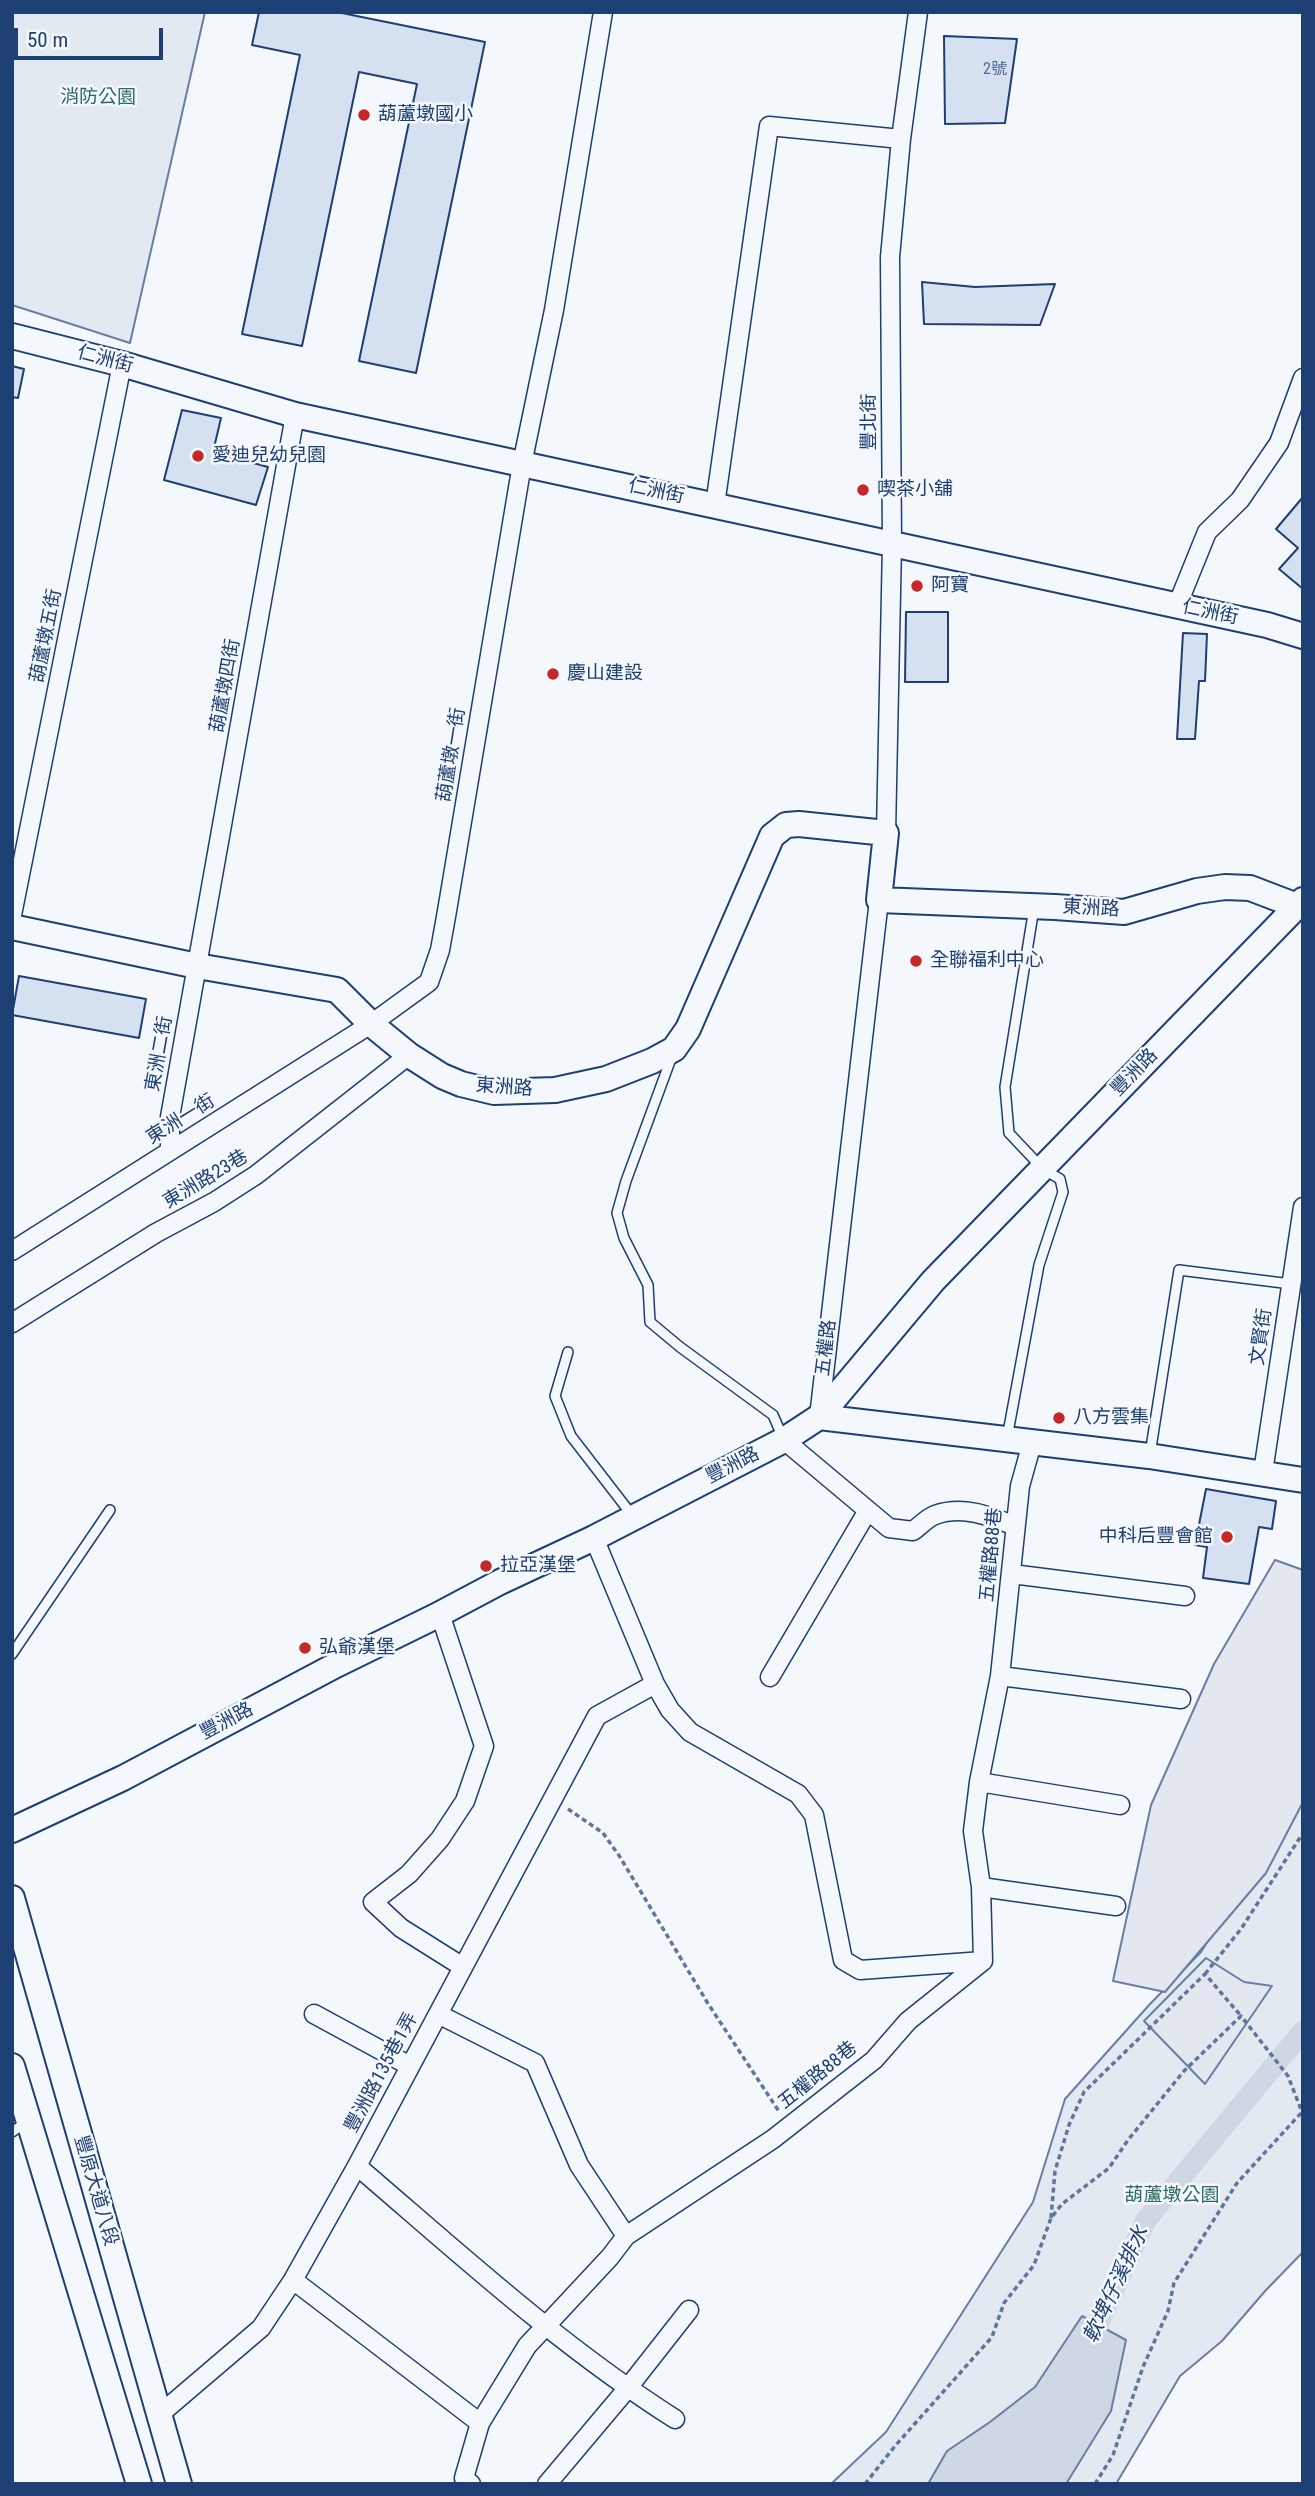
<!DOCTYPE html>
<html>
<head>
<meta charset="utf-8">
<style>
  body { margin:0 }
  #map { position:relative; width:1315px; height:2496px; overflow:hidden; background:#f4f7fb; font-family:"Roboto Condensed",sans-serif }
  canvas { display:block }
  .frame { position:absolute; inset:0; border:14px solid #1d3f73; pointer-events:none }
  .scale { position:absolute; left:14px; top:28px; width:149px; height:32px; box-sizing:border-box; border:4px solid #1d3f73; border-top:0; padding-left:9px; font-size:21px; line-height:24px; white-space:nowrap; color:#1d3f73; -webkit-text-stroke:5px #f4f7fb; paint-order:stroke }
</style>
</head>
<body>
<div id="map">
<canvas width="1315" height="2496"></canvas>
<div class="frame"></div>
<div class="scale">50 m</div>
</div>
<script>
const g = document.querySelector('canvas').getContext('2d');
g.lineJoin = 'round';
function paint(path, color) {
  g.fillStyle = color;
  g.fill(path, 'evenodd');
}
function trace(path, color, width, dash) {
  g.strokeStyle = color;
  g.lineWidth = width;
  g.lineCap = dash ? 'butt' : 'round';
  g.setLineDash(dash || []);
  g.stroke(path);
}
function drawText(font, color, halo, rows, align = 'center') {
  g.font = font + ' "Roboto Condensed","Noto Sans TC",sans-serif';
  g.lineWidth = 5;
  g.setLineDash([]);
  g.textBaseline = 'middle';
  g.strokeStyle = halo;
  g.fillStyle = color;
  for (const [text, x, y, turn = 0] of rows) {
    g.save();
    g.translate(x, y);
    g.rotate((+turn || 0) * Math.PI / 180);
    g.textAlign = isNaN(turn) ? turn : align;
    if (halo) g.strokeText(text, 0, 0);
    g.fillText(text, 0, 0);
    g.restore();
  }
}
const green = new Path2D(`
  M12 12H205L130 343 12 305Z
  M1303 1787V2252L1266 2290 1222 2341 1180 2376 1116 2484H831L886 2432 1033 2202 1065 2099 1150 2004 1201 1952Z`);
paint(green, '#e3e9f0');
trace(green, '#687fa3', 2);
const parking = new Path2D(`
  M1275 1560 1303 1570V1802L1266 1873 1165 1992 1113 1981 1151 1805 1214 1664Z
  M1206 1958 1244 1982 1272 1986 1205 2084 1144 2021Z`);
paint(parking, '#e3e8f0');
trace(parking, '#687fa3', 2);
const water = new Path2D(`
  M1082 2316 1126 2340 1111 2411 1066 2484H928L947 2451 990 2422 1035 2387Z`);
paint(water, '#cfd7e4');
trace(water, '#687fa3', 2);
trace(new Path2D(`
  M1087 2348 1146 2220 1303 2031`), '#cfd7e4', 21);
const building = new Path2D(`
  M259 12H337L485 42 416 373 359 361 417 84 359 72 302 346 242 334 300 55 252 45Z
  M944 36 1017 39 1005 123 945 124Z
  M922 282 975 287 1055 284 1040 325 924 324Z
  M12 366 24 369 18 398 12 397Z
  M182 410 221 418 213 452 268 467 256 505 164 480Z
  M1303 497V589L1279 569 1298 548 1276 529Z
  M906 612H948V682H905Z
  M1183 633 1207 634 1205 681H1199L1195 739H1177Z
  M19 976 146 999 139 1038 12 1015Z
  M1206 1489 1276 1501 1272 1529 1259 1527 1249 1584 1203 1578 1207 1547 1195 1545Z`);
paint(building, '#d5e0f0');
trace(building, '#1d3f73', 2);
const lane = new Path2D(`
  M672 1056 626 1181 617 1213 624 1238 648 1285 650 1322 680 1347 773 1415 783 1438
  M568 1352 555 1396 571 1436 632 1515
  M1007 1438 1039 1265 1063 1192 1060 1179 1043 1169 1009 1133 1005 1087 1034 908
  M1150 1454 1179 1270 1291 1284
  M12 1654 110 1510
  M12 2132 28 2121`);
const street = new Path2D(`
  M715 505 769 126 901 139
  M1177 606 1207 532 1240 500 1279 443 1303 378
  M886 833 892 544 890 257 901 139 918 12
  M12 915 122 364
  M170 1151V1117L295 415
  M12 1251 371 1024 429 982 440 950 447 911 522 464 554 310 603 12
  M12 1323 156 1233 214 1202 256 1175 409 1055
  M819 1417 879 900
  M784 1440 889 1528 913 1531C920 1526 927 1518 935 1515 963 1505 990 1516 1015 1526
  M1263 1472 1303 1207
  M594 1538 655 1684 670 1710 690 1732 798 1794 814 1815 843 1960 860 1970 983 1961
  M1012 1574 1185 1596
  M440 1614 484 1746 465 1801 440 1839 409 1874 373 1902 401 1928 463 1967
  M1000 1676 1181 1699
  M770 1677 867 1512
  M979 1782 1120 1805
  M981 1887 1116 1906
  M983 1961 981 1887 973 1831 979 1782 1000 1676 1020 1486 1032 1443
  M314 2014 410 2066
  M438 2014 535 2063 579 2165 626 2236
  M357 2166C460 2254 560 2346 675 2419
  M293 2280 480 2423 527 2346 610 2257 626 2236 773 2139 874 2060 908 2021 983 1961
  M159 2415 261 2328 293 2280 357 2166 597 1716 655 1684
  M471 2484 464 2478 480 2423
  M547 2484 627 2389 689 2310`);
const secondary = new Path2D(`
  M12 336 122 364 295 415 1267 625 1303 636
  M12 927 197 966 337 990 371 1024 409 1055 442 1076 461 1084 494 1092 555 1090 606 1079 652 1061 674 1049 688 1029 772 836 786 825 799 824 886 833 879 900 1055 907 1124 912 1197 891 1225 887 1250 888 1297 906
  M819 1417 1149 1456 1303 1480
  M12 1830 123 1778 336 1665 436 1616 500 1582 594 1538 784 1440 819 1417 933 1281 1303 900
  M12 1898 179 2484
  M12 2066 139 2484`);
trace(lane, '#1d3f73', 12);
trace(street, '#1d3f73', 21);
trace(secondary, '#1d3f73', 28);
trace(new Path2D(`
  M568 1809 603 1833 620 1857 707 2002 780 2113
  M1205 1974 1241 1929 1303 1833
  M1051 2218 1055 2171 1069 2125 1084 2092 1205 1974 1241 2016
  M865 2484 895 2446 992 2337 1004 2303 1034 2265 1051 2218 1062 2204 1109 2168 1128 2140 1184 2071 1241 2016 1288 2076 1302 2112
  M1095 2484 1113 2455 1143 2367 1168 2311 1174 2283 1237 2183 1302 2112`), '#5e769c', 3.5, [5, 3.5]);
trace(lane, '#f4f7fb', 9);
trace(street, '#f4f7fb', 18);
trace(secondary, '#f4f7fb', 24);
for (const [x, y, r, color] of [
  [364,115,7,"#c62828"],
  [198,456,7,"#c62828"],
  [863,490,7,"#c62828"],
  [917,586,7,"#c62828"],
  [553,674,7,"#c62828"],
  [916,961,7,"#c62828"],
  [1059,1418,7,"#c62828"],
  [1227,1537,7,"#c62828"],
  [486,1566,7,"#c62828"],
  [305,1648,7,"#c62828"]
]) {
  const dot = new Path2D();
  dot.arc(x, y, r, 0, 2 * Math.PI);
  g.fillStyle = color;
  g.fill(dot);
  trace(dot, '#f4f7fb', 2.5);
}
drawText('16px', '#4b6792', null, [
  ["2號",995,70]
]);
drawText('19px', '#2c6c60', '#f4f7fb', [
  ["消防公園",98,98],
  ["葫蘆墩公園",1172,2196]
]);
drawText('19px', '#1d3f73', '#f4f7fb', [
  ["葫蘆墩國小",378,115],
  ["愛迪兒幼兒園",212,456],
  ["喫茶小舖",877,490],
  ["阿寶",931,586],
  ["慶山建設",567,674],
  ["全聯福利中心",930,961],
  ["八方雲集",1073,1418],
  ["中科后豐會館",1213,1537,"right"],
  ["拉亞漢堡",500,1566],
  ["弘爺漢堡",319,1648]
], 'left');
drawText('19px', '#1d3f73', '#f4f7fb', [
  ["仁洲街",105,360,15],
  ["豐北街",870,422,-90],
  ["仁洲街",656,492,12],
  ["仁洲街",1210,613,12],
  ["葫蘆墩五街",47,636,-79],
  ["葫蘆墩四街",226,686,-80],
  ["葫蘆墩一街",452,755,-81],
  ["東洲路",1091,909,3],
  ["東洲二街",160,1054,-80],
  ["豐洲路",1135,1073,-46],
  ["東洲路",504,1088,4],
  ["東洲一街",181,1120,-32],
  ["東洲路23巷",206,1180,-31],
  ["文賢街",1262,1337,-82],
  ["五權路",827,1348,-83],
  ["豐洲路",733,1466,-27],
  ["五權路88巷",992,1555,-85],
  ["豐洲路",227,1722,-28],
  ["豐洲路135巷1弄",382,2073,-62],
  ["五權路88巷",818,2076,-39],
  ["豐原大道八段",95,2191,74]
]);
drawText('italic 21px', '#1d3f73', '#f4f7fb', [
  ["軟埤仔溪排水",1117,2285,-65]
]);
</script>
</body>
</html>
